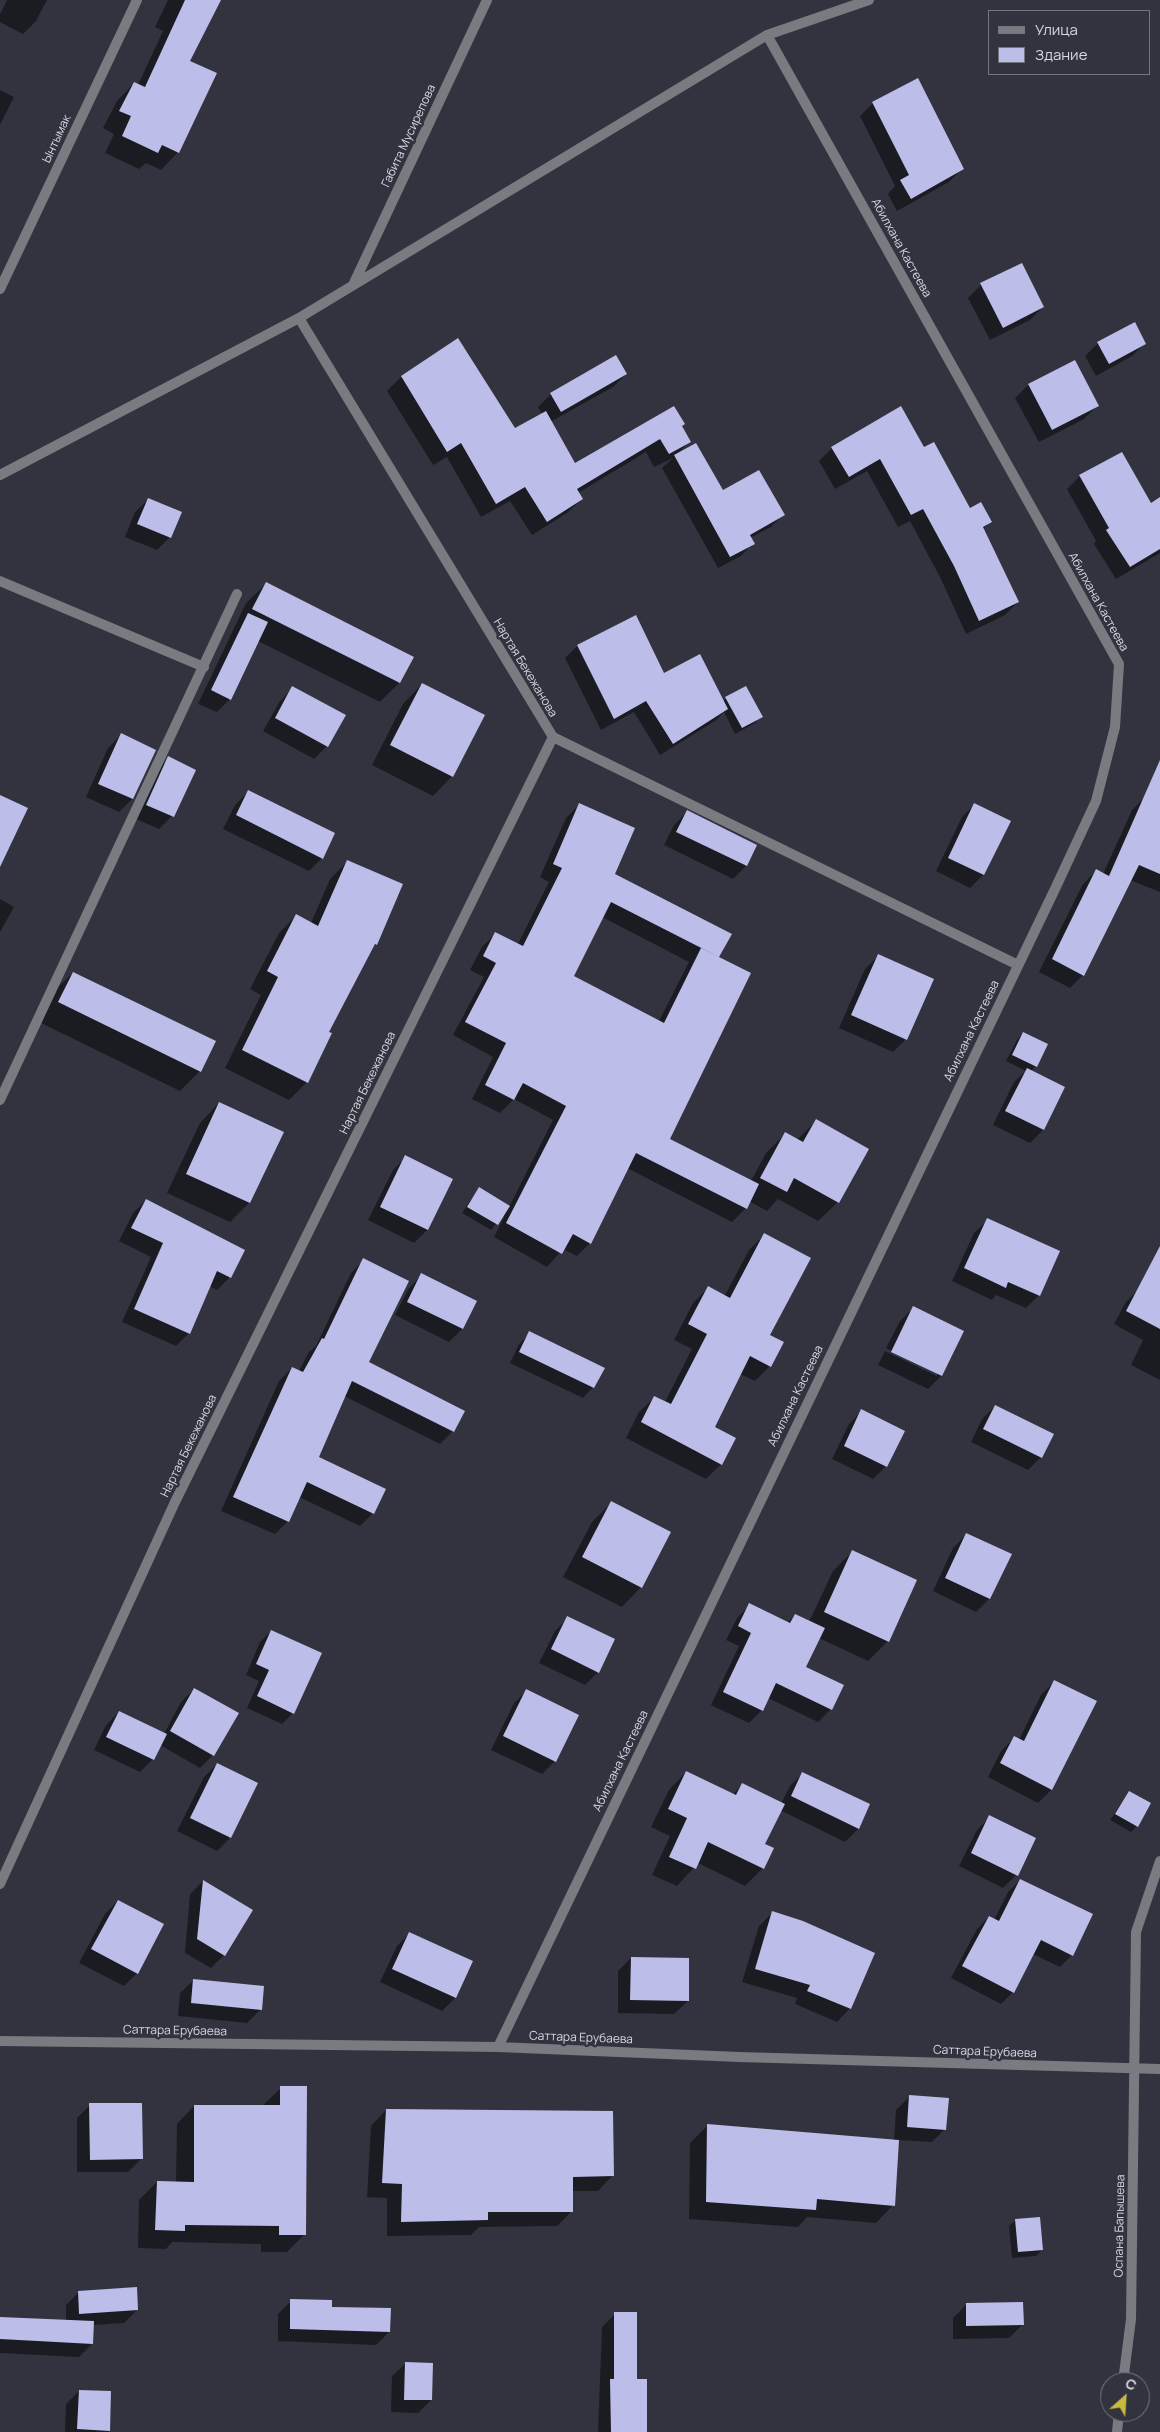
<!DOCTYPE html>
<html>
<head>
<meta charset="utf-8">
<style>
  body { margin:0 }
  #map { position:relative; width:1160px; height:2432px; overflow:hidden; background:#333340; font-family:Manrope,sans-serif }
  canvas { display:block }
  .legend { position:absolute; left:988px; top:10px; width:162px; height:65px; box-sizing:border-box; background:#333340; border:1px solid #757580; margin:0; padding:6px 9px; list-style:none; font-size:15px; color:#d8d8e0 }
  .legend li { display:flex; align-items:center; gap:10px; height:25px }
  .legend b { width:25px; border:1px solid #757580 }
  .north { position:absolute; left:1100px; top:2372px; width:50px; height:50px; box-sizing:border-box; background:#333340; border:1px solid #757580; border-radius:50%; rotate:26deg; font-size:14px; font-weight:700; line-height:20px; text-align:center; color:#d8d8e0 }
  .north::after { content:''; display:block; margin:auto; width:18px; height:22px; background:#c8bb3b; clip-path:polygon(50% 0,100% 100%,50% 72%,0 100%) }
</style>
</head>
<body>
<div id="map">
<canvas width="1160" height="2432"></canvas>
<ul class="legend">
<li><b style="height:6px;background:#7a7b81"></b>Улица</li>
<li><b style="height:14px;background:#bcbee9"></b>Здание</li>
</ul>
<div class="north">С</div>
</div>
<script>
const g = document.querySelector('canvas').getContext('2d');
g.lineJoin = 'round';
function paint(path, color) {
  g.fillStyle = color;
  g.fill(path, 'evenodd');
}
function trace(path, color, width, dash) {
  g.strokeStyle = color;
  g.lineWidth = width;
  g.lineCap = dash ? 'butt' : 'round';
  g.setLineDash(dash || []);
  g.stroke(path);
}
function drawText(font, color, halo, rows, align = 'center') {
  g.font = font + ' Manrope,sans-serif';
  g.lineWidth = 5;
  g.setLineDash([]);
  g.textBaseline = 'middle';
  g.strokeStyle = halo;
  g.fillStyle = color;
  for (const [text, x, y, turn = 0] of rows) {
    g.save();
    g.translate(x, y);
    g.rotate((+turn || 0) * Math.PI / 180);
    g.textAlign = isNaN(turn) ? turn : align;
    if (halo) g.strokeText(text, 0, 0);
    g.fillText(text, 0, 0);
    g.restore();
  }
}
paint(new Path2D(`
  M7 0H47L36 21 23 34 0 22V14Z
  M168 0H219L189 61 178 152 161 170 146 163 139 169 105 153 114 134 103 128 117 101 134 83 138 85 163 31 155 27Z
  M0 90 14 97 0 125Z
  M873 103 962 169 949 182 897 211 888 194 895 186 860 116Z
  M981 285 1043 307 1030 320 990 340 968 298Z
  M1098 343H1145L1132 356 1096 376 1085 356Z
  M1074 362 1097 406 1084 419 1039 442 1015 398 1028 385Z
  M626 374 613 387 550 422 575 465 681 427 690 441 677 454 722 492 783 514 771 527 750 538 753 543 741 556 718 568 662 468 673 458 654 467 646 452 578 493 582 499 567 513 532 535 510 501 481 517 447 457 433 465 387 391 401 377 515 430 542 414 538 407 551 394Z
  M832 448H924L969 510 990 522 983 529 1018 602 1005 615 966 634 941 579 910 521 898 527 867 471 835 489 819 461Z
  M1080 476 1160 511V553L1116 579 1094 544 1096 541 1067 489Z
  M149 499 170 537 157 550 125 537 135 512Z
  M266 584 399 683 380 702 258 641 230 699 217 712 198 704 246 603Z
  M636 617 664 674 723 701 726 698 761 717 755 723 735 734 724 712 715 721 660 755 634 712 601 730 565 658 577 646Z
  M422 684 452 776 433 796 372 765 403 704Z
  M293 688 327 746 314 759 263 731 280 701Z
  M121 735 132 799 119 812 86 797 108 748Z
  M169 758 172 816 159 829 134 818 156 771Z
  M248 792 322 858 309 871 223 829 235 805Z
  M1145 797 1160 803V892L1130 880 1083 975 1070 988 1039 972 1083 884 1096 871 1103 874 1132 810Z
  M975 804 1009 821 983 875 970 888 936 871 962 817Z
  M579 805 613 874 730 934 718 958 668 1139 751 1181 766 1153 786 1133 797 1140 816 1121 838 1202 818 1221 778 1199 767 1211 749 1201 746 1208 732 1222 627 1168 590 1243 577 1256 563 1249 547 1267 494 1237 504 1217 502 1216 491 1230 462 1213 479 1188 509 1207 553 1120 514 1099 500 1113 472 1099 493 1057 453 1035 484 977 470 970 482 947 496 933 518 944 549 882 540 877 566 818ZM602 917 689 962 659 1021 572 976Z
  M687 812 756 845 746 866 733 879 664 845 674 825Z
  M348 861 376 944 371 948 327 1032 307 1082 289 1100 225 1068 261 995 250 989 279 933 296 916 311 923 330 879Z
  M0 899 14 907 0 932Z
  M878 956 906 1039 893 1052 839 1028 865 969Z
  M73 973 200 1071 180 1091 39 1022 53 992Z
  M1023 1033 1036 1066 1031 1071 1064 1087 1043 1130 1030 1143 993 1125 1014 1082 1026 1071 1006 1061 1017 1040Z
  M219 1103 282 1133 249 1203 230 1222 167 1193 200 1123Z
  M406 1157 451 1179 427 1230 414 1243 368 1220 393 1170Z
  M146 1200 230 1277 217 1290 209 1286 189 1333 176 1346 122 1322 151 1257 119 1241 133 1213Z
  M988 1220 1039 1295 1026 1308 996 1295 992 1300 952 1281 974 1233Z
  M764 1235 770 1366 755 1381 740 1374 713 1427 721 1464 706 1479 626 1438 639 1412 655 1397 665 1402 692 1349 674 1340 693 1303 708 1288 724 1297 749 1250Z
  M364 1260 368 1363 453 1431 440 1444 344 1396 317 1458 373 1513 360 1526 299 1497 288 1521 275 1534 221 1511 279 1381 292 1368 299 1371 309 1352 316 1346 351 1273Z
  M422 1275 475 1301 462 1329 449 1342 395 1315 409 1288Z
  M1139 1289 1160 1299V1380L1131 1365 1143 1340 1114 1324 1126 1302Z
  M913 1308 962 1331 941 1376 928 1389 878 1365 885 1351 937 1376V1373L886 1348 900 1321Z
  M530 1333 593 1387 583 1398 510 1363 519 1344Z
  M995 1406 1041 1457 1028 1470 971 1442 982 1419Z
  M862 1411 886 1466 873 1479 832 1459 849 1424Z
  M611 1503 641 1587 622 1607 563 1577 592 1522Z
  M966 1535 989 1599 976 1612 933 1591 953 1548Z
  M852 1552 888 1641 868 1661 819 1638 805 1668 831 1709 818 1722 768 1698 762 1710 749 1723 711 1705 739 1646 726 1640 737 1618 750 1605 787 1623 795 1615 809 1622 833 1571Z
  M568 1618 598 1672 585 1685 539 1663 555 1631Z
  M271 1631 293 1713 282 1724 247 1708 259 1681 246 1675 260 1642Z
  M1054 1682 1096 1702 1051 1790 1038 1803 988 1777 1001 1751 1014 1738 1019 1740 1041 1695Z
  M194 1689 213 1755 200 1768 160 1745 153 1759 140 1772 94 1750 106 1725 119 1712 164 1734 181 1702Z
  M527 1690 578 1716 555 1761 542 1774 491 1750 514 1703Z
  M217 1764 230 1838 217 1851 177 1831 204 1777Z
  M686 1772 732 1795 742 1785 781 1804 790 1786 803 1773 869 1805 858 1829 845 1842 780 1810 764 1845 763 1868 745 1886 698 1863 677 1886 652 1875 670 1836 651 1827 669 1790Z
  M1129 1792 1137 1826 1131 1832 1110 1820Z
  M990 1817 1016 1875 1003 1888 959 1866 977 1830Z
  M1020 1880 1072 1955 1060 1967 1033 1954 1013 1992 1001 2004 951 1978 977 1929 989 1917 994 1920 1008 1892Z
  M203 1881 251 1910 224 1955 211 1968 185 1953 190 1894Z
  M118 1901 137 1973 124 1986 79 1963 105 1914Z
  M772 1913 850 2008 837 2022 795 2004 797 1998 742 1982 759 1926Z
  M410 1933 471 1962 455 1998 442 2011 380 1982 397 1946Z
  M631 1958 688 2001 674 2014 618 2013V1971Z
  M194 1980 260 2010 247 2023 178 2016 180 1993Z
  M281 2088 305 2234 287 2252H261V2244L172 2242 166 2249 138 2248 139 2200 157 2182 176 2183 177 2124 194 2106 263 2105Z
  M909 2097 945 2129 932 2142 898 2140 893 2205 876 2223 807 2217 798 2227 689 2219 690 2143 708 2125 894 2140 896 2110Z
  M90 2105 141 2159 128 2172H77V2118Z
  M386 2110 613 2175 598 2191H572V2211L557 2226 479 2227 471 2235 387 2236V2198L367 2197 371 2126Z
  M1016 2220 1042 2250 1036 2256 1012 2258 1009 2226Z
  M79 2292 137 2310 124 2323 92 2325V2344L79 2357 0 2353V2319L66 2322V2305Z
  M291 2301 331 2308 389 2332 376 2345 278 2341V2314Z
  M966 2305 1022 2325 1009 2338 953 2339V2318Z
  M615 2314 635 2380 646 2432H598L602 2327Z
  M406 2363 431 2400 418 2413 391 2412 392 2376Z
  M79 2391 110 2392 109 2432H65L66 2404Z`), '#0007');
paint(new Path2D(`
  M185 0H221L190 61 217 73 179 153 162 145 158 153 122 136 131 116 119 111 134 82 145 87Z
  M918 78 964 169 911 199 900 180 909 175 872 102Z
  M1022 263 1044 307 1003 328 980 283Z
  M1135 322 1146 344 1109 364 1097 342Z
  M458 338 515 428 546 411 575 463 674 406 685 424 682 426 691 442 669 454 660 439 577 489 583 499 547 522 525 487 496 504 461 443 447 452 401 376Z
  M616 355 627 374 561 412 550 393Z
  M1075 360 1099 406 1052 430 1028 384Z
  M901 406 924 447 934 442 970 508 981 502 992 522 983 527 1019 602 979 621 954 566 923 509 911 515 880 459 849 477 831 447Z
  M696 443 723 490 759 470 785 515 750 535 755 544 730 557 674 455Z
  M1122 452 1151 503 1160 497V549L1130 567 1106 530 1109 528 1079 475Z
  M148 498 182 512 171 538 137 524Z
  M266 582 414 657 400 683 252 609Z
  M248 613 268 622 231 700 211 690Z
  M636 615 664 673 700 654 728 709 673 744 646 701 614 719 577 645Z
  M422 683 485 715 453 777 390 745Z
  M292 686 346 715 328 747 275 718Z
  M746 686 763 717 742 728 725 697Z
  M121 733 156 750 133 799 98 784Z
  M168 756 196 770 174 817 146 805Z
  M1160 760V874L1139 865 1084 976 1052 959 1096 869 1109 876Z
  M248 790 335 833 323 859 236 815Z
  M0 795 28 808 0 867Z
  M579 803 635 828 615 874 732 934 719 957 751 973 670 1139 759 1184 747 1209 636 1153 591 1244 573 1234 562 1254 506 1223 566 1106 523 1083 514 1100 485 1085 506 1043 465 1022 496 963 483 956 495 932 523 946 562 868 553 864ZM611 902 719 957 701 948 664 1023 574 976Z
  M974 803 1011 821 984 875 948 858Z
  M687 810 757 845 747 866 676 832Z
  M347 860 403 884 377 945 375 944 329 1032 332 1033 308 1083 242 1050 278 977 267 971 296 914 318 926Z
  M878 954 934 979 907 1040 851 1015Z
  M73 972 216 1041 201 1072 58 1002Z
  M1023 1032 1048 1044 1037 1067 1012 1055Z
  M1027 1068 1065 1087 1044 1130 1005 1111Z
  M219 1102 284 1132 250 1203 186 1174Z
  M816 1119 869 1149 839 1203 794 1178 787 1192 760 1178 785 1132 803 1142Z
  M405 1155 453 1179 428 1230 380 1207Z
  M479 1187 510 1206 498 1225 467 1207Z
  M146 1199 245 1250 231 1278 217 1271 190 1334 134 1309 163 1243 131 1228Z
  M987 1218 1060 1251 1040 1296 1008 1282 1006 1288 964 1268Z
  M764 1233 811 1258 770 1335 784 1342 771 1367 750 1356 715 1427 736 1438 722 1465 641 1422 654 1396 671 1404 707 1334 688 1324 708 1286 730 1298Z
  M1160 1246V1329L1126 1311Z
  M363 1258 409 1281 369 1362 465 1411 454 1432 352 1381 319 1457 386 1489 374 1514 307 1482 289 1522 233 1497 292 1367 303 1372 322 1338 324 1339Z
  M421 1273 477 1301 463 1329 407 1302Z
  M913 1306 964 1331 942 1376 891 1352Z
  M529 1331 605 1368 594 1388 519 1352Z
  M995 1405 1054 1434 1042 1458 983 1429Z
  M861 1409 905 1431 887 1467 844 1446Z
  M611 1501 671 1532 642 1588 582 1557Z
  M966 1533 1012 1554 990 1599 945 1578Z
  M852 1550 917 1580 889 1642 824 1612Z
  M749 1603 790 1623 795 1614 825 1628 806 1667 844 1685 832 1710 776 1683 763 1711 723 1692 751 1633 738 1626Z
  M567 1616 615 1639 599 1673 551 1649Z
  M271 1630 322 1653 294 1714 257 1696 269 1670 256 1664Z
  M1054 1680 1097 1701 1052 1790 1000 1763 1014 1736 1024 1741Z
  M194 1688 239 1713 214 1756 170 1731Z
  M526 1689 579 1715 556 1762 503 1736Z
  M119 1711 167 1734 154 1760 106 1737Z
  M217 1763 258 1783 231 1838 190 1818Z
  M686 1771 736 1795 742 1783 785 1804 765 1844 774 1848 764 1869 708 1842 696 1869 669 1857 687 1818 668 1809Z
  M802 1772 870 1804 859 1829 791 1796Z
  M1129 1791 1151 1803 1138 1827 1115 1814Z
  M989 1815 1036 1838 1018 1876 971 1853Z
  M1020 1879 1093 1914 1073 1956 1041 1940 1014 1993 962 1966 989 1916 999 1921Z
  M203 1880 253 1910 225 1956 197 1939Z
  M118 1900 164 1924 138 1974 91 1949Z
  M772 1911 803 1921 875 1953 851 2009 807 1991 810 1985 755 1969Z
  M409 1932 473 1961 456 1998 392 1969Z
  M631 1957 689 1958V2001L630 2000Z
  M193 1979 264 1986 262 2010 191 2003Z
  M280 2086H307L306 2235H279V2226L185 2225V2231L155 2230 157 2181 194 2182V2105H280Z
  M909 2095 949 2098 946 2130 907 2127Z
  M89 2103H142L143 2159 90 2160Z
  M386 2109 613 2111 614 2176 573 2177V2212H488V2220L401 2222 402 2184 382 2183Z
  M707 2124 899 2140 895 2206 817 2199 816 2210 706 2202Z
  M1040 2217 1043 2250 1018 2252 1015 2219Z
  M137 2287 138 2310 79 2314 78 2291Z
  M290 2299 332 2300V2307L391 2308 390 2332 290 2329Z
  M1023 2302 1024 2325 966 2326V2303Z
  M614 2312H637V2379H647V2432H611L610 2379H614Z
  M0 2317 94 2321 93 2344 0 2339Z
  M405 2362 433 2363 432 2400H404Z
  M79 2390 111 2391 110 2431 77 2429Z`), '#bcbee9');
trace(new Path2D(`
  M354 283 487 0
  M0 289 137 0
  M299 318 553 737
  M0 475 299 318 767 35 869 0
  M0 581 204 667
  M553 737 1018 965
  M0 1100 237 594
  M0 1884 175 1502 553 737
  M0 2041 498 2047 739 2057 1160 2069
  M498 2047 1055 889 1096 801 1115 727 1119 664 767 35
  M1123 2382 1131 2319 1136 1932 1160 1861
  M1117 2432 1119 2412`), '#7a7b81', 10);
drawText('12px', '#d8d8e0', '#333340', [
  ["Габита Мусирепова",409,136,-65],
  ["Ынтымак",57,139,-65],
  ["Абилхана Кастеева",901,248,61],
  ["Абилхана Кастеева",1098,602,61],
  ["Нартая Бекежанова",525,668,59],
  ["Абилхана Кастеева",972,1031,-64],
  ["Нартая Бекежанова",368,1083,-64],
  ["Абилхана Кастеева",796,1396,-64],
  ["Нартая Бекежанова",189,1446,-64],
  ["Абилхана Кастеева",621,1761,-64],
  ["Саттара Ерубаева",175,2031,1],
  ["Саттара Ерубаева",581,2038,2],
  ["Саттара Ерубаева",985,2052,2],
  ["Оспана Бапышева",1120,2226,-89]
]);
</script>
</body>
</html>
